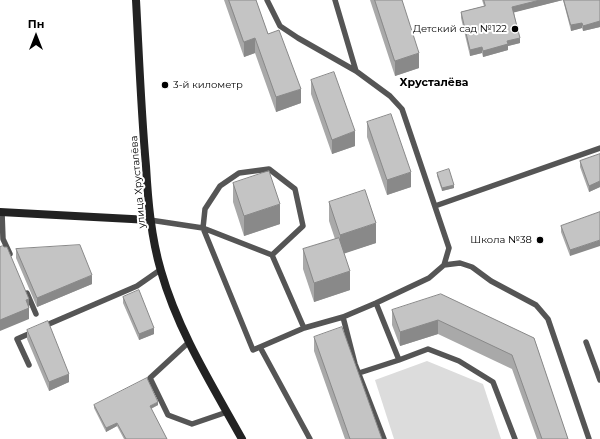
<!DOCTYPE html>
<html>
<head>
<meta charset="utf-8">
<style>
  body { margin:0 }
  #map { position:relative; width:600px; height:439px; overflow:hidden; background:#fff; font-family:Montserrat,sans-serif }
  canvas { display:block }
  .north { position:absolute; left:16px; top:16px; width:40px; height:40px; -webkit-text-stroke:3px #fff; paint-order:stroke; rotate:0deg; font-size:11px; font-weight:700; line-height:16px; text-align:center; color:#000 }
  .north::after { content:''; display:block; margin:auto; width:14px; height:18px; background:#000; clip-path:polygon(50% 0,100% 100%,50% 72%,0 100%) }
</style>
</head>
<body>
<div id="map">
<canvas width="600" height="439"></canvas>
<div class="north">Пн</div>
</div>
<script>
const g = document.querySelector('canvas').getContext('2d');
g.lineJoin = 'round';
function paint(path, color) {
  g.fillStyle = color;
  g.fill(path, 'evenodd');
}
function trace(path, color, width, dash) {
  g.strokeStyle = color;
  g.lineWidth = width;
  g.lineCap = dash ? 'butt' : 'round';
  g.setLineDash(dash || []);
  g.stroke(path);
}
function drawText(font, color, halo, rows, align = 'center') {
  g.font = font + ' Montserrat,sans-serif';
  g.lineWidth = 4;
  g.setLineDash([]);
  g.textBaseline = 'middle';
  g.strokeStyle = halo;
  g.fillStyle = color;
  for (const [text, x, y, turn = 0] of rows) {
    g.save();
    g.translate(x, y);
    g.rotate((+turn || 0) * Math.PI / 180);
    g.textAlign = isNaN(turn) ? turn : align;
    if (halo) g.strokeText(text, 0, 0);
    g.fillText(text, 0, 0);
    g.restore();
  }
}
paint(new Path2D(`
  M427 361 483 384 501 439H394L375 380Z`), '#dcdcdc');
trace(new Path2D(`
  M335 0 356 71
  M435 206 600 148
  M2 212 3 239 10 254
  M150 220 203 228 253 350 304 328 343 317 376 303 429 278 444 265 449 248 402 109 390 96 356 71 298 38 280 26 267 0
  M272 255 303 226 295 189 269 169 239 173 220 186 205 209 203 228 272 255 304 328
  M444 265 460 263 472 267 491 281 536 305 548 319 589 439
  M27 293 36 314
  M343 317 355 364 384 439
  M42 327 137 286 160 270
  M189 342 150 378 168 415 192 424 227 412
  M586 342 600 380
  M260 347 310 439
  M399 360 428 349 459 361 493 382 515 439
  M29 365 17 339 33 332
  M359 373 399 360 376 303`), '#555', 5.5);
trace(new Path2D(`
  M136 0C139 55 141 111 146 166 148 201 151 237 161 271 178 331 212 385 242 439
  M0 212 150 220`), '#222', 8);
paint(new Path2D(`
  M224 0H256L268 34 301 103 276 112 255 53 244 57Z
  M370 0H402L419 68 395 76Z
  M482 0H600V27L583 31 582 28 571 31 563 0 514 12 520 43 508 46V50L483 57 482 53 470 56 461 18V12L484 6Z
  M311 80 355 146 332 154 311 94Z
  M367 122 411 187 387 195 367 137Z
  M600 154V187L589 192 580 167V161Z
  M437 173 454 188 442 191 437 176Z
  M233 183 280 224 244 236 233 202Z
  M329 202 376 243 344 253 350 290 314 302 303 269V249L335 239 329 221Z
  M600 212 570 256 561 232V226Z
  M16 249 92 284 37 307 16 258Z
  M123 297 154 334 139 340 123 303Z
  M392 310 534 338 568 439H537L512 369 438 334 400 346 392 325Z
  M27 330 69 382 49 391 27 339Z
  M314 337 382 439H345L314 351Z
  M94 405H158L151 409 167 439H124L117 426 106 432 94 408Z`), '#a9a9a9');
paint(new Path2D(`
  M540 0H563L512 13V7Z
  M600 21V27L583 31V26Z
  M582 23V28L571 31V25Z
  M255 38V53L244 57V42Z
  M520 38V43L508 46V50L483 57V51L507 41Z
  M482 47V53L470 56V50Z
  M419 53V68L395 76V61Z
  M301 89V103L276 112V97Z
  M355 131V146L332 154V140Z
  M411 172V187L387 195V180Z
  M600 181V187L589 192V186Z
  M454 185V188L442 191V188Z
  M280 204V224L244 236V216Z
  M376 223V243L340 255V235Z
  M600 240V246L570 256V250Z
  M350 271V290L314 302V283Z
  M92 275V284L37 307V298Z
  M29 299V319L0 331V320L26 300Z
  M438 320V334L400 346V332Z
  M154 328V334L139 340V334Z
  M69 374V382L49 391V382Z
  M158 402V405L150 409V406Z
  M117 423V426L106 432V428Z`), '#898989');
const building = new Path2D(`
  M229 0H256L268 34 279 30 301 89 276 97 255 38 244 42Z
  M375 0H402L419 53 395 61Z
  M484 0H540L512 7 520 38 507 41 508 44 483 51 482 47 470 50 461 12 485 6Z
  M564 0H600V21L583 26 582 23 571 25Z
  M334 72 355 131 332 140 311 80Z
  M391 114 411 172 387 180 367 122Z
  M600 154V181L589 186 580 161Z
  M449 169 454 185 442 188 437 173Z
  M269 171 280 204 244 216 233 183Z
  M365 190 376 223 340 235 329 202Z
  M600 212V240L570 250 561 226Z
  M339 238 350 271 314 283 303 249Z
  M80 245 92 275 37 298 16 249Z
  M3 246 4 247H7L29 299 26 300 29 308 0 320V247Z
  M139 290 154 328 139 334 123 297Z
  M441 294 534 338 568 439H542L512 355 438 320 400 332 392 310Z
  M48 321 69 374 49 382 27 330Z
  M342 327 382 439H350L314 337Z
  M147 378 158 402 150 406 167 439H126L117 423 106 428 94 405Z`);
paint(building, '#c4c4c4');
trace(building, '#898989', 1);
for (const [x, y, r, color] of [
  [515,29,4,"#000"],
  [165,85,4,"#000"],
  [540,240,4,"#000"]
]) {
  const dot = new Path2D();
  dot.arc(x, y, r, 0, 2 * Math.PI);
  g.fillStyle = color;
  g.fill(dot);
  trace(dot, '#fff', 1.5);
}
drawText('10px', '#000', '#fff', [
  ["Детский сад №122",507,29],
  ["3-й километр",173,85,"left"],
  ["Школа №38",532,240]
], 'right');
drawText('10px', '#000', '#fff', [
  ["улица Хрусталёва",138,182,-95]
]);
drawText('bold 11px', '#000', '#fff', [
  ["Хрусталёва",434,83]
]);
</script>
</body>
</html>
